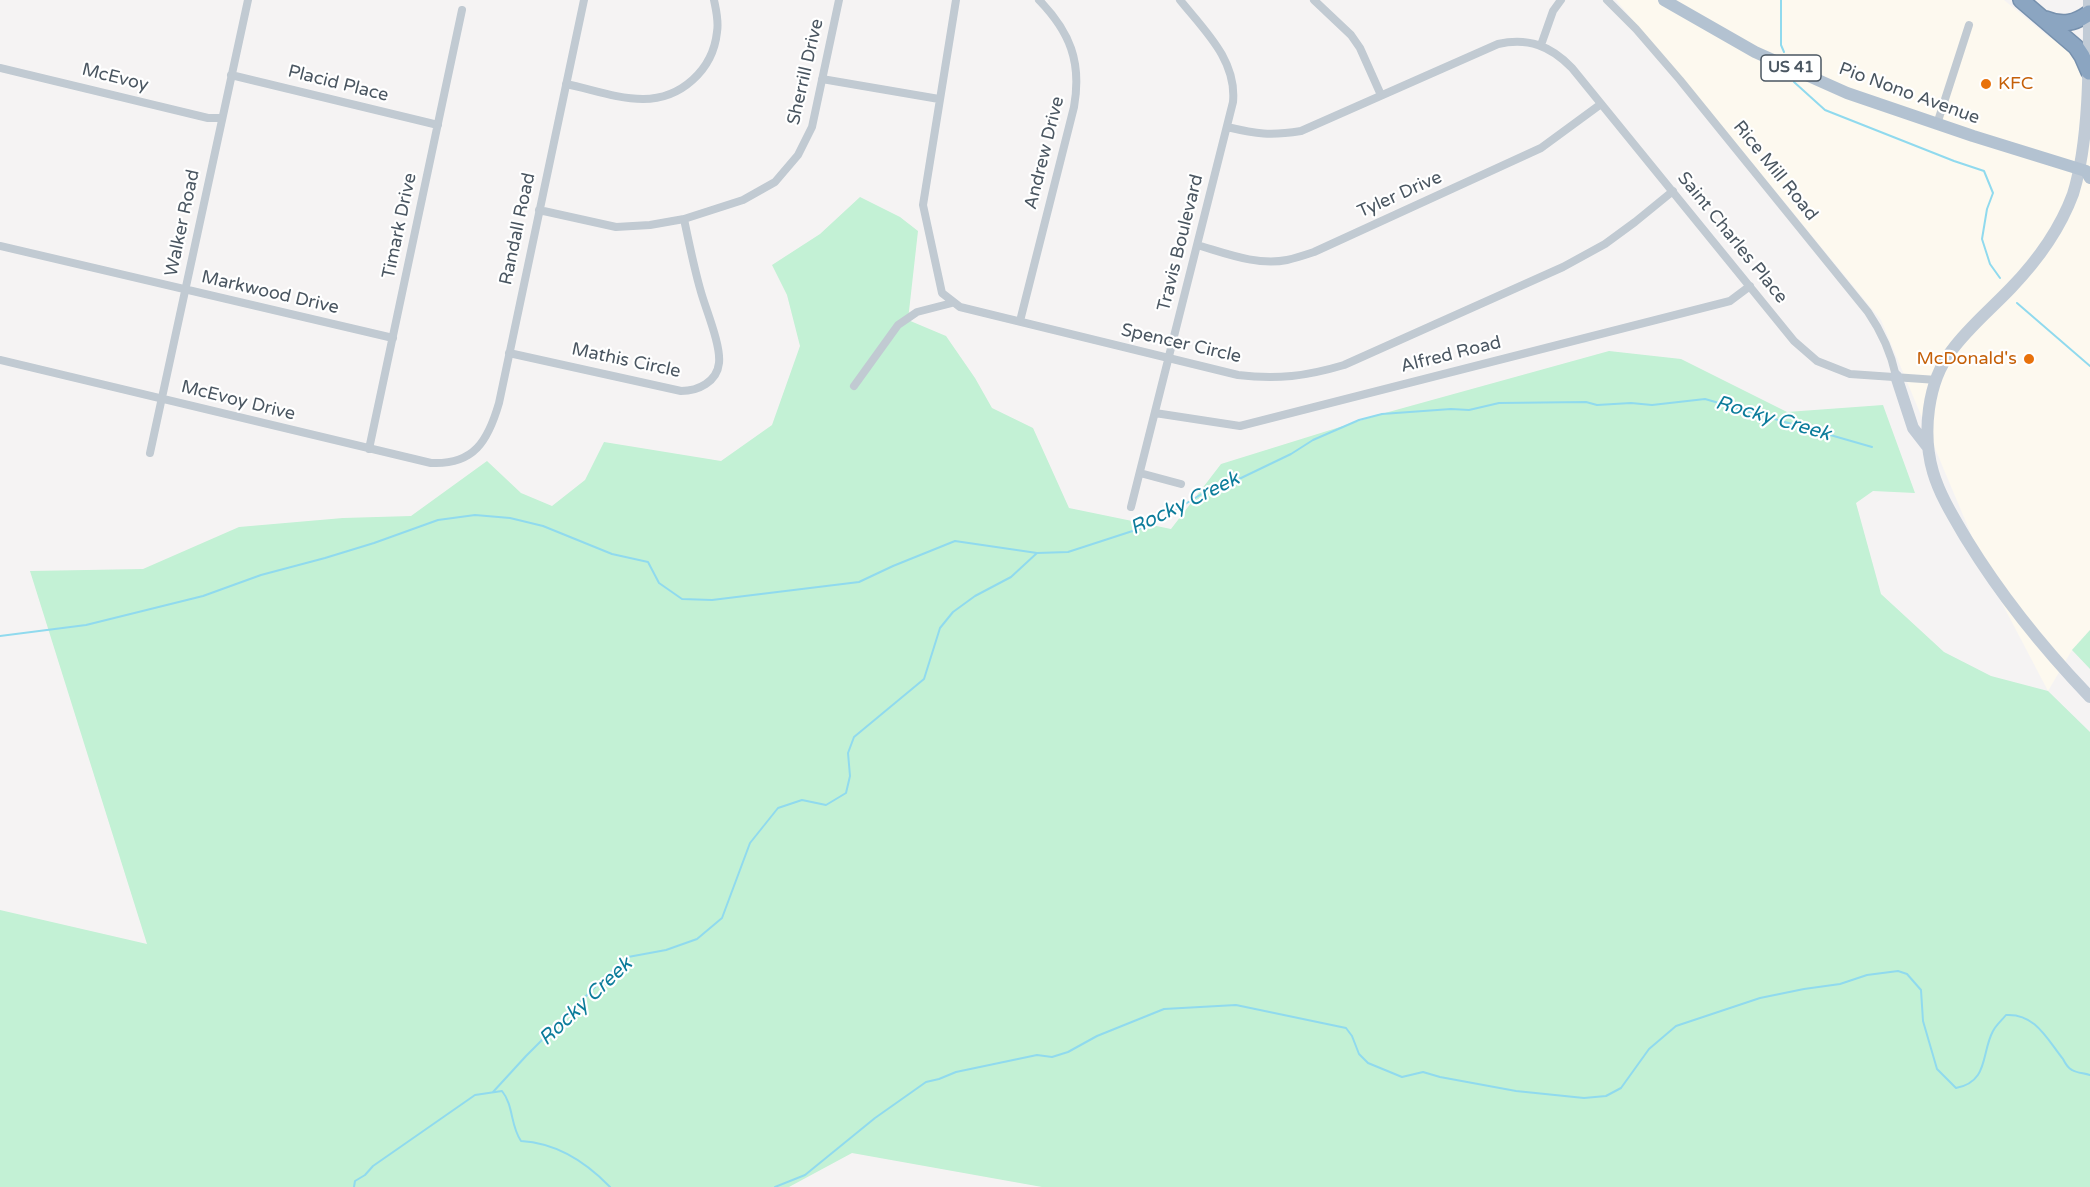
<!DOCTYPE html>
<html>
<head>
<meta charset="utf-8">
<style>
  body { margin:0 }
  canvas { display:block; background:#f5f3f3 }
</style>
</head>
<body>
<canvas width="2090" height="1187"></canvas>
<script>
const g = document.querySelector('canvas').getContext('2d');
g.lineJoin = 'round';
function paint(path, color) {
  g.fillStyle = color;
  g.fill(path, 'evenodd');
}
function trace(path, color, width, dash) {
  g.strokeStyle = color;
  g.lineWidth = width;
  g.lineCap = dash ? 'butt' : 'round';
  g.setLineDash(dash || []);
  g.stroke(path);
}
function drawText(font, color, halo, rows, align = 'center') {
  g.font = font + ' "Varela Round",sans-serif';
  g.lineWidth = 4.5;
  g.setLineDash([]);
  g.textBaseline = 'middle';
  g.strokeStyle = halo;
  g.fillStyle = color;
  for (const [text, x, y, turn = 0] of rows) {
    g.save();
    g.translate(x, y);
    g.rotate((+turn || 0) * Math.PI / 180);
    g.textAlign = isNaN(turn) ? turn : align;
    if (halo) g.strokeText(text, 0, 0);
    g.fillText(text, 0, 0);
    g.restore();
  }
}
paint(new Path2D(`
  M1616 0H2004L2049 37 2090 50V630L2072 650 2048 691 1992 584 1881 320 1732 138Z`), '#fdf9ef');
paint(new Path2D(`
  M860 197 900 217 918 231 908 320 946 336 975 378 992 408 1033 428 1069 508 1171 529 1221 464 1385 413 1609 351 1681 359 1787 412 1883 405 1915 493 1873 491 1856 503 1881 594 1944 652 1991 676 2048 691 2090 732V1187H1042L852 1153 789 1187H0V910L147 944 30 571 143 569 239 527 343 518 411 516 487 461 521 493 552 506 585 480 604 442 721 461 772 425 800 346 787 295 772 265 820 234Z
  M2090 630V669L2072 650Z`), '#c3f1d5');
trace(new Path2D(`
  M1781 0V45L1784 52
  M1794 82 1825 110 1954 161 1984 171 1993 193 1987 209 1982 239 1990 264 2000 278
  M2017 303 2090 366
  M0 636 86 625 203 596 261 575 325 558 374 543 438 520 475 515 510 518 543 526 612 554 648 562 659 583 682 599 712 600 859 582 893 566 955 541 1037 553 1068 552 1151 525 1213 487 1239 479 1291 454 1313 440 1359 420 1382 414 1451 409 1469 410 1499 403 1586 402 1597 405 1631 403 1652 405 1705 399 1872 447
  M493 1092 526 1056 604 978 628 957 666 950 697 939 722 918 750 843 778 808 802 800 826 805 846 793 850 776 848 753 854 737 924 679 940 628 953 612 975 596 1011 577 1037 553
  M354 1187 355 1181 365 1175 373 1166 475 1095 502 1091C514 1106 510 1125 521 1141 556 1143 586 1162 610 1187
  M775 1187 805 1175 875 1118 926 1082 939 1079 956 1072 1037 1055 1052 1057 1068 1052 1097 1036 1164 1009 1236 1005 1346 1028 1352 1036 1359 1054 1368 1063 1402 1077 1423 1072 1440 1077 1516 1091 1584 1098 1606 1096 1621 1088 1649 1049 1676 1026 1760 998 1804 989 1840 984 1867 975 1898 971 1907 974 1921 990 1923 1021 1937 1069 1956 1088C1989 1082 1981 1053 1993 1031 1996 1025 2002 1020 2006 1015 2035 1013 2047 1039 2063 1059 2065 1063 2068 1068 2072 1070 2077 1073 2084 1073 2090 1075`), '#90daee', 2);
const highway = new Path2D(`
  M2021 0 2076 47 2082 56 2089 72
  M2046 19C2063 26 2075 23 2089 13`);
trace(highway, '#7690ad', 18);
trace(new Path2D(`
  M956 0 923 205 942 293 960 307 1238 375C1277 380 1307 376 1344 365L1563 267 1605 244 1635 222 1673 191
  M1314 0 1351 35 1360 48 1381 95
  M1607 0 1636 29 1680 80 1868 312C1881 331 1891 353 1896 376
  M1541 45 1553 11 1561 0
  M0 68 208 118H222
  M231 75 438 125
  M822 79 939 99
  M566 84C591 89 617 99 643 99 681 99 713 70 717 32 719 21 716 10 714 0
  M1937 124 1969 25
  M1227 127C1257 134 1270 136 1301 131L1498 44C1528 37 1551 46 1572 68L1794 341 1817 361 1850 374 1937 380
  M539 210 616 227 650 225 684 219 743 200 775 182 798 155 812 127 839 0
  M1197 245C1225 253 1257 266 1287 260 1296 258 1305 255 1314 252L1541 148 1601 104
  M0 246 393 338
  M1020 321 1074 107C1082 62 1070 32 1039 0
  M509 353 681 391C698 391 717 382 719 363 721 345 706 310 701 292 694 268 689 243 684 219
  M0 360 431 463C474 465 488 441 499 403L584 0
  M854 386 898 325 917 312 952 303
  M1155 413 1240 426 1730 301 1750 286
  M369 449 462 10
  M150 453 248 0
  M1140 473 1181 484
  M1131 507 1233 102C1237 60 1204 30 1180 0`), '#c1cad2', 8);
trace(new Path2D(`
  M2089 0C2089 58 2090 140 2073 194 2060 229 2037 261 2011 288 1991 309 1969 327 1952 350 1927 382 1922 434 1933 472 1940 496 1954 518 1967 540 2002 597 2044 649 2090 697
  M1896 376 1913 428 1927 446`), '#c1cbd6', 12);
trace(new Path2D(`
  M1664 0 1755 52 1847 93 1973 136 2086 171 2090 178`), '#b3c2d1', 12);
trace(highway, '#8ba5c1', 15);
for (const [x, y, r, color] of [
  [1986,84,6,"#e8710a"],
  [2029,359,6,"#e8710a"]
]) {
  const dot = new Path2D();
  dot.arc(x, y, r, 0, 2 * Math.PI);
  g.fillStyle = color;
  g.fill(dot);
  trace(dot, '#fff', 2);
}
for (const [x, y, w] of [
  [1791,68,60]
]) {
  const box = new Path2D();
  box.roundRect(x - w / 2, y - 13, w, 26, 4.5);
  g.fillStyle = '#fff';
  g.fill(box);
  trace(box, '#4a5661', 1.5);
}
drawText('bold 16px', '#4a5661', null, [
  ["US 41",1791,68]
]);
drawText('18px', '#4a5661', '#fff', [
  ["Sherrill Drive",806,72,-77],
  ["McEvoy",115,78,14],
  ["Placid Place",338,84,14],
  ["Pio Nono Avenue",1909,94,20],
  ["Andrew Drive",1045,153,-76],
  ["Rice Mill Road",1775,171,51],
  ["Tyler Drive",1400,195,-24],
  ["Walker Road",183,223,-78],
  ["Timark Drive",400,226,-78],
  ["Randall Road",518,229,-78],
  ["Saint Charles Place",1732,238,51],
  ["Travis Boulevard",1181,243,-76],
  ["Markwood Drive",270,293,13],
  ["Spencer Circle",1181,344,13],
  ["Alfred Road",1451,355,-14],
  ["Mathis Circle",626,361,12],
  ["McEvoy Drive",238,401,14]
]);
drawText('18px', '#c56008', '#fff', [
  ["KFC",1998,84],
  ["McDonald's",2017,359,"right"]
], 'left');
drawText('italic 20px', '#0c7c9b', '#fff', [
  ["Rocky Creek",1773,419,16],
  ["Rocky Creek",1185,504,-26],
  ["Rocky Creek",586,1002,-43]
]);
</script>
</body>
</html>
